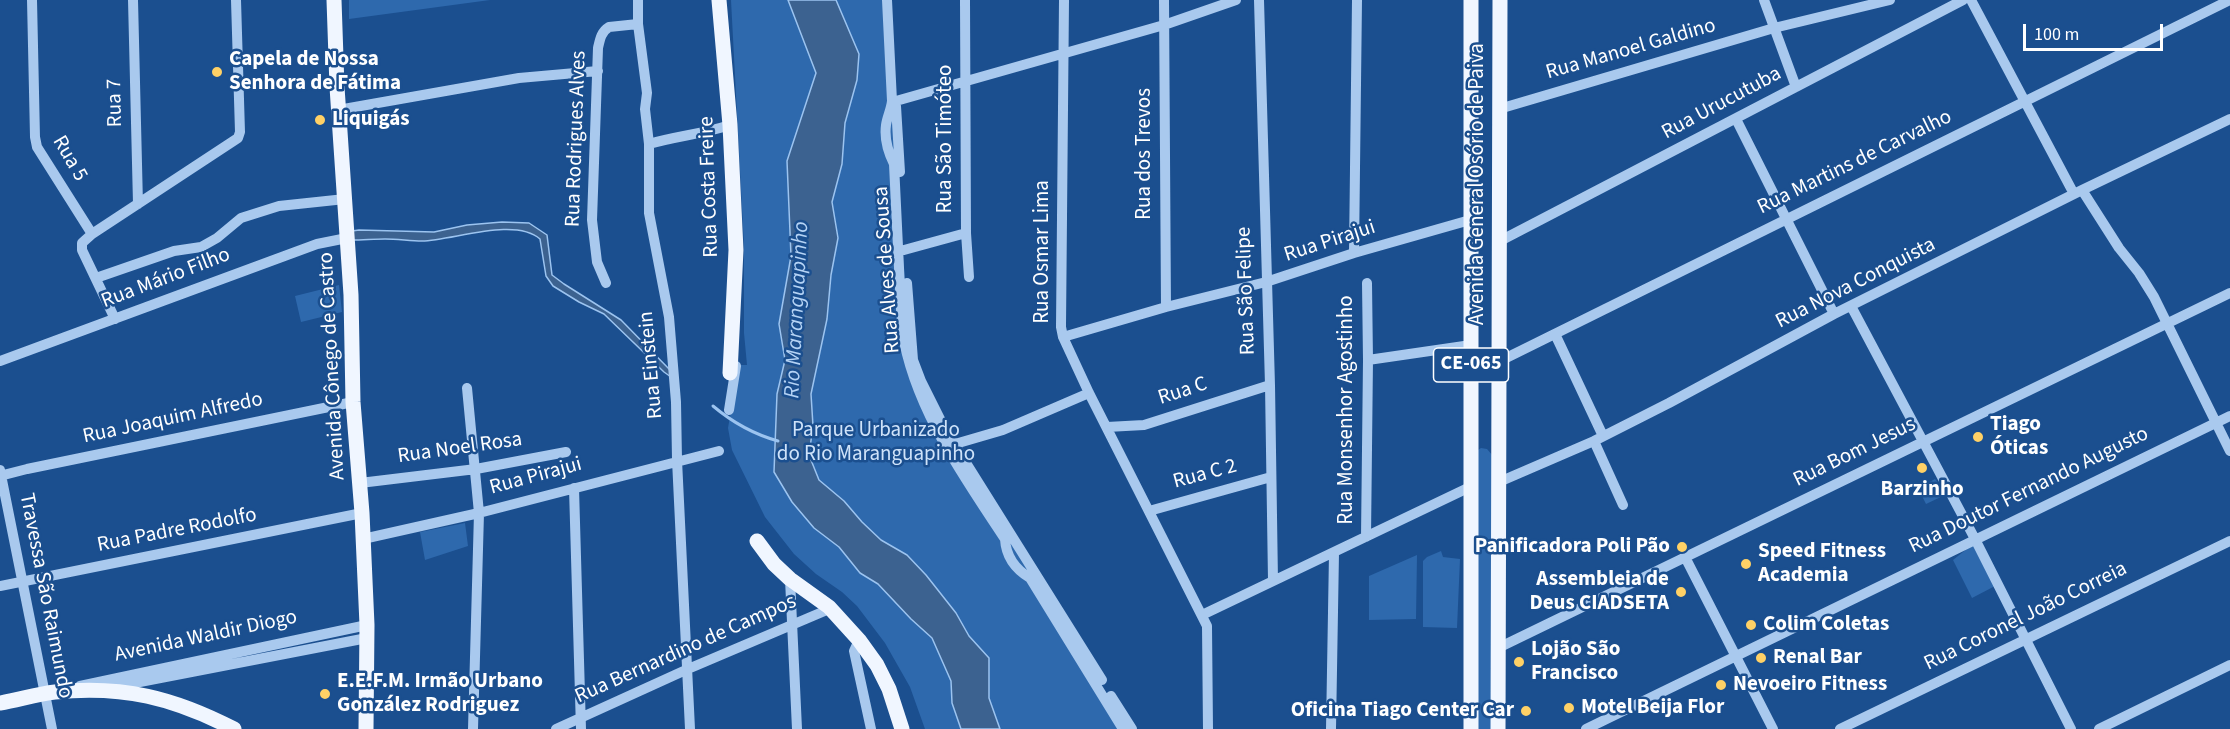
<!DOCTYPE html>
<html>
<head>
<meta charset="utf-8">
<style>
  body { margin:0 }
  #map { position:relative; width:2230px; height:729px; overflow:hidden; background:#1b4f8f; font-family:"Source Sans 3",sans-serif }
  canvas { display:block }
  .scale { position:absolute; left:2023px; top:24px; width:140px; height:27px; box-sizing:border-box; border:3px solid #fff; border-top:0; padding-left:8px; font-size:18px; line-height:21px; white-space:nowrap; color:#fff; -webkit-text-stroke:4px #1b4f8f; paint-order:stroke }
</style>
</head>
<body>
<div id="map">
<canvas width="2230" height="729"></canvas>
<div class="scale">100 m</div>
</div>
<script>
const g = document.querySelector('canvas').getContext('2d');
g.lineJoin = 'round';
function paint(path, color) {
  g.fillStyle = color;
  g.fill(path, 'evenodd');
}
function trace(path, color, width, dash) {
  g.strokeStyle = color;
  g.lineWidth = width;
  g.lineCap = dash ? 'butt' : 'round';
  g.setLineDash(dash || []);
  g.stroke(path);
}
function drawText(font, color, halo, rows, align = 'center') {
  g.font = font + ' "Source Sans 3",sans-serif';
  g.lineWidth = 5;
  g.setLineDash([]);
  g.textBaseline = 'middle';
  g.strokeStyle = halo;
  g.fillStyle = color;
  for (const [text, x, y, turn = 0] of rows) {
    g.save();
    g.translate(x, y);
    g.rotate((+turn || 0) * Math.PI / 180);
    g.textAlign = isNaN(turn) ? turn : align;
    if (halo) g.strokeText(text, 0, 0);
    g.fillText(text, 0, 0);
    g.restore();
  }
}
paint(new Path2D(`
  M349 0H490L349 19Z
  M731 0H788L816 73 787 161 791 256 779 324 785 360 777 394 774 472 814 528 839 547 860 573 878 584 911 619 932 638 951 681 952 703 961 729H925L910 687 885 643 857 606 842 592 816 574 794 554 765 517 732 450 728 428 739 365H747L744 333V246Z
  M836 0H887L892 114 911 359 917 380 1127 729H1000L989 698V658L969 636 956 613 926 575 907 555 881 540 862 522 844 501 819 480 809 455 813 426 811 394 827 319 831 275 838 238 832 202 842 164 845 123 857 80 859 54Z
  M339 285 342 312 301 322 295 296Z
  M1481 448 1487 449 1493 456 1491 729H1477L1478 450Z
  M1935 479 1947 494 1926 504 1918 488Z
  M465 523 468 546 425 560 420 532Z
  M1973 544 1995 586 1972 598 1953 560Z
  M1441 551 1443 557 1460 559 1457 628 1423 627V561L1427 557Z
  M1417 555 1416 619 1369 620V576Z`), '#2e69ad');
const water = new Path2D(`
  M788 0H836L859 54 857 80 845 123 842 164 832 202 838 238 831 275 827 319 811 394 813 426 809 455 819 480 844 501 862 522 881 540 907 555 926 575 956 613 969 636 989 658V698L1000 729H961L952 703 951 681 932 638 911 619 878 584 860 573 839 547 814 528 792 502 774 472 777 394 785 360 779 324 791 256 787 161 816 73Z
  M502 222 529 223 547 235 552 275 564 284 621 320 671 371V377L664 372 604 314 579 302 553 286 546 276 540 239C515 217 454 240 422 241 410 241 398 239 385 239 374 239 363 240 352 240V231L359 230 434 232 467 225Z`);
paint(water, '#3c6290');
trace(water, '#9cc4f0', 1.5);
trace(new Path2D(`
  M713 406C732 422 753 434 778 441`), '#9cc4f0', 3);
trace(new Path2D(`
  M32 0 35 137 37 147 92 234
  M133 0 138 204
  M638 0V24L647 93 645 109 649 144V213L669 317 676 402 677 460 690 729
  M887 0 892 101C891 110 887 117 886 125 884 140 888 152 894 164L902 330C914 408 963 475 1005 539 1006 557 1015 569 1030 578L1123 729
  M965 0 966 233 969 277
  M1064 0 1061 327 1063 337 1089 393 1207 626 1208 729
  M1164 0 1166 307
  M1259 0 1270 385 1273 581
  M1764 0 1796 87
  M1971 0 2074 194
  M896 101 1164 25 1236 0
  M896 106 900 172
  M1499 109 1774 28 1890 0
  M338 110 519 78 598 71
  M1736 119 1834 314
  M649 144C676 136 703 134 730 125
  M2082 190 2119 248 2139 273 2154 297 2230 451
  M1498 242 1963 0
  M904 250 966 233
  M1354 253 1357 0
  M96 278 174 251 201 247 217 238 241 218 279 206 345 199
  M606 283 597 262 592 220 598 48C600 39 601 32 609 27L638 24
  M907 283 913 360 921 381 946 431 1102 680
  M1851 306 1975 539 2071 729
  M115 319 82 250V243L92 234 238 138 240 132 236 0
  M1555 334 1603 436
  M1063 337 1166 307 1266 282 1354 253 1470 220
  M1368 360 1471 345
  M0 361 317 244 347 238
  M1498 362 2230 0
  M467 388 479 513 473 729
  M729 410 736 366
  M1107 427 1144 425 1270 385
  M1594 441 1623 505
  M955 444 1003 430 1089 393
  M0 470 52 729
  M0 476 27 469 353 402
  M1499 482 1594 441 1669 403 1834 314 2082 190 2230 119
  M360 483 476 469 566 452
  M574 488 581 729
  M1149 511 1271 477
  M1366 537 1368 360 1367 283
  M363 539 479 513 719 451
  M1685 557 1773 729
  M790 579 797 729
  M0 586 362 513
  M1202 615 1470 487
  M859 640 854 651 871 729
  M1498 648 2230 293
  M80 686 367 625
  M114 687 367 638
  M1111 696 1132 729
  M556 729 688 669 827 610 829 607
  M1331 729 1334 553
  M1586 729 2230 416
  M1840 729 2230 541
  M2099 729 2230 665`), '#a9c9ee', 10);
trace(new Path2D(`
  M334 0 337 87 351 295 353 402 362 513 367 625 366 729
  M719 0 730 125 736 250 730 373
  M1471 0V729
  M757 541 774 564 790 579 829 607 859 640 877 665 889 689 902 729
  M0 703C18 700 37 694 55 692 123 685 174 698 234 729
  M1498 729 1500 0`), '#f0f6ff', 15);
for (const [x, y, r, color] of [
  [217,72,6,"#ffd166"],
  [320,120,6,"#ffd166"],
  [1978,437,6,"#ffd166"],
  [1922,468,6,"#ffd166"],
  [1682,547,6,"#ffd166"],
  [1746,564,6,"#ffd166"],
  [1681,592,6,"#ffd166"],
  [1751,625,6,"#ffd166"],
  [1761,658,6,"#ffd166"],
  [1519,662,6,"#ffd166"],
  [1721,685,6,"#ffd166"],
  [325,694,6,"#ffd166"],
  [1569,708,6,"#ffd166"],
  [1526,711,6,"#ffd166"]
]) {
  const dot = new Path2D();
  dot.arc(x, y, r, 0, 2 * Math.PI);
  g.fillStyle = color;
  g.fill(dot);
  trace(dot, '#1b4f8f', 2);
}
for (const [x, y, w] of [
  [1471,365,75]
]) {
  const box = new Path2D();
  box.roundRect(x - w / 2, y - 17, w, 34, 4.5);
  g.fillStyle = '#1b4f8f';
  g.fill(box);
  trace(box, '#fff', 1.5);
}
drawText('bold 20px', '#fff', null, [
  ["CE-065",1471,365]
]);
drawText('21px', '#fff', '#1b4f8f', [
  ["Rua Manoel Galdino",1631,50,-16],
  ["Rua 7",116,103,-91],
  ["Rua Urucutuba",1722,104,-28],
  ["Rua Rodrigues Alves",577,139,-88],
  ["Rua São Timóteo",946,139,-90],
  ["Rua dos Trevos",1145,154,-90],
  ["Rua 5",69,159,60],
  ["Rua Martins de Carvalho",1855,163,-26],
  ["Avenida General Osório de Paiva",1478,184,-90],
  ["Rua Costa Freire",710,187,-92],
  ["Rua Pirajui",1330,242,-18],
  ["Rua Osmar Lima",1043,252,-90],
  ["Rua Alves de Sousa",888,270,-94],
  ["Rua Mário Filho",166,279,-21],
  ["Rua Nova Conquista",1856,284,-27],
  ["Rua São Felipe",1247,291,-92],
  ["Rua Einstein",652,365,-95],
  ["Avenida Cônego de Castro",333,366,-93],
  ["Rua C",1183,392,-18],
  ["Rua Monsenhor Agostinho",1347,410,-90],
  ["Rua Joaquim Alfredo",173,419,-12],
  ["Rua Noel Rosa",460,449,-8],
  ["Rua Bom Jesus",1855,453,-26],
  ["Rua C 2",1205,475,-15],
  ["Rua Pirajui",536,477,-15],
  ["Rua Doutor Fernando Augusto",2029,491,-26],
  ["Rua Padre Rodolfo",177,531,-11],
  ["Travessa São Raimundo",45,596,79],
  ["Rua Coronel João Correia",2026,617,-26],
  ["Avenida Waldir Diogo",206,637,-12],
  ["Rua Bernardino de Campos",686,650,-24]
]);
drawText('bold 21px', '#fff', '#1b4f8f', [
  ["Capela de Nossa",229,60],
  ["Senhora de Fátima",229,84],
  ["Liquigás",332,120],
  ["Tiago",1990,425],
  ["Óticas",1990,449],
  ["Barzinho",1922,490,"center"],
  ["Panificadora Poli Pão",1670,547,"right"],
  ["Speed Fitness",1758,552],
  ["Academia",1758,576],
  ["Assembleia de",1669,580,"right"],
  ["Deus CIADSETA",1669,604,"right"],
  ["Colim Coletas",1763,625],
  ["Lojão São",1531,650],
  ["Francisco",1531,674],
  ["Renal Bar",1773,658],
  ["E.E.F.M. Irmão Urbano",337,682],
  ["González Rodriguez",337,706],
  ["Nevoeiro Fitness",1733,685],
  ["Motel Beija Flor",1581,708],
  ["Oficina Tiago Center Car",1514,711,"right"]
], 'left');
drawText('21px', '#cfe3fa', '#1b4f8f', [
  ["Parque Urbanizado",876,431],
  ["do Rio Maranguapinho",876,455]
]);
drawText('italic 22px', '#b5d3f5', '#1b4f8f', [
  ["Rio Maranguapinho",798,310,-87]
]);
</script>
</body>
</html>
